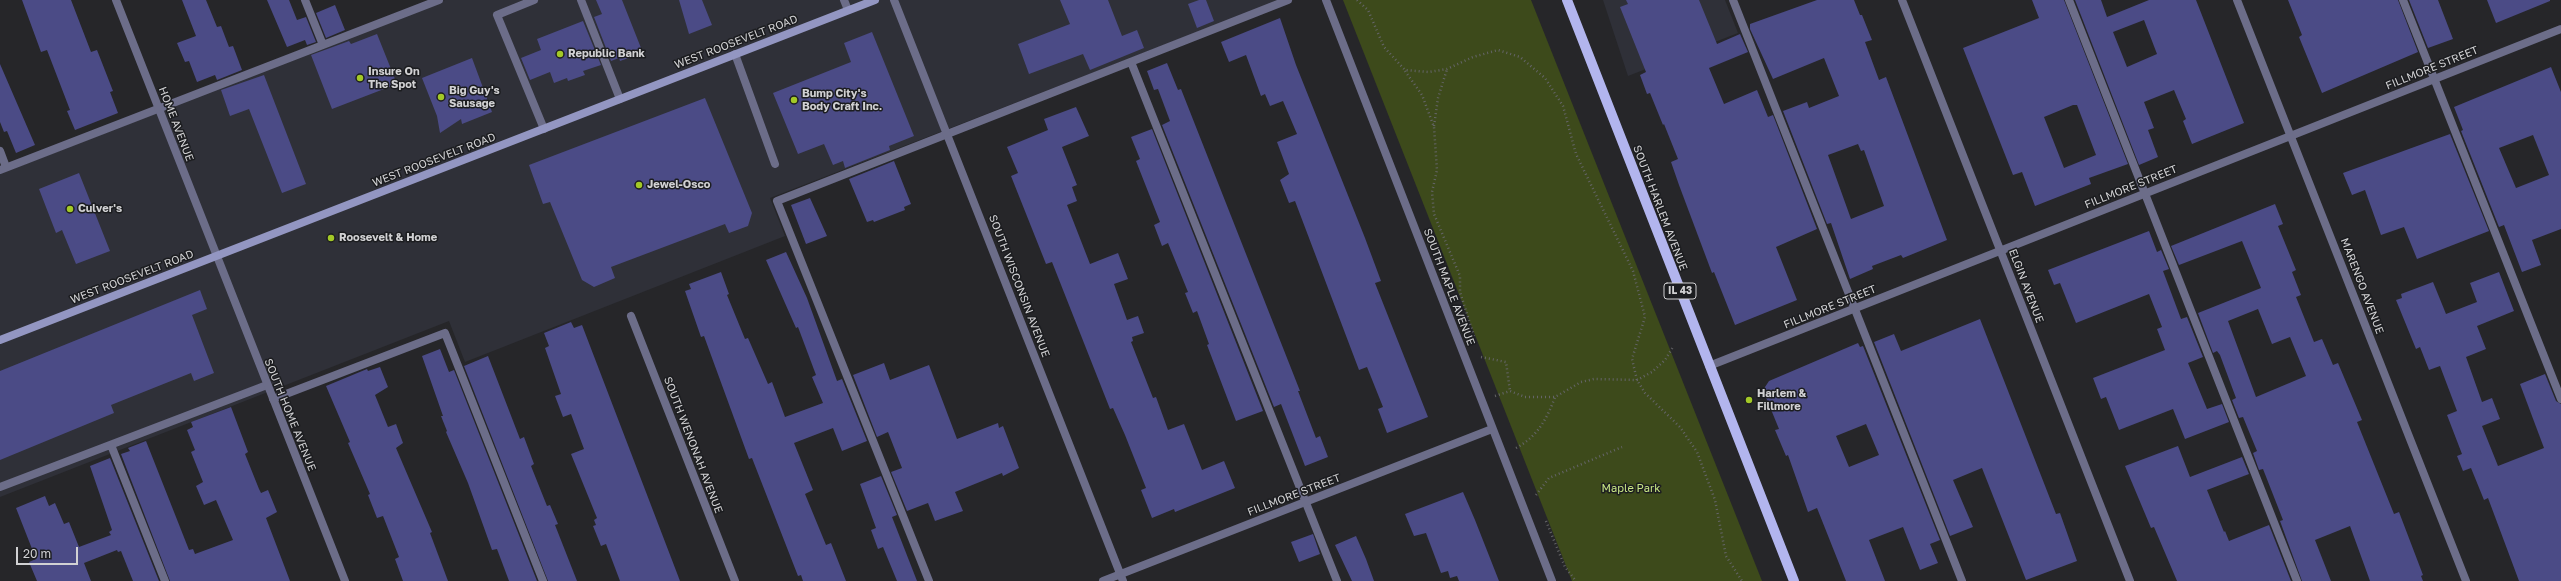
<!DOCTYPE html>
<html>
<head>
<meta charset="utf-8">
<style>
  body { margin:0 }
  #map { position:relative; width:2561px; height:581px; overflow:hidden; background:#262629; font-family:"Golos Text",sans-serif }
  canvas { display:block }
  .scale { position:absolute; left:16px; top:547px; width:62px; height:18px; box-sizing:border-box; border:2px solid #d1d1d3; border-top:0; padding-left:5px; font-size:12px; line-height:14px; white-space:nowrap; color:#d1d1d3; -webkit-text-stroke:3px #1c1d20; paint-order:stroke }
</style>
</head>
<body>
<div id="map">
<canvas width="2561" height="581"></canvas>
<div class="scale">20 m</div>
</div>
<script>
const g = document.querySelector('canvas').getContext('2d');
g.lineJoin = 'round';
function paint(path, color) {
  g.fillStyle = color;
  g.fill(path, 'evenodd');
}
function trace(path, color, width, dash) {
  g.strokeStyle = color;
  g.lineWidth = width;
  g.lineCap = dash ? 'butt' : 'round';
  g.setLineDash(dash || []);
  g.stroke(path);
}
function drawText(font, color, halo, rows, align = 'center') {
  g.font = font + ' "Golos Text",sans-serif';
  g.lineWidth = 3;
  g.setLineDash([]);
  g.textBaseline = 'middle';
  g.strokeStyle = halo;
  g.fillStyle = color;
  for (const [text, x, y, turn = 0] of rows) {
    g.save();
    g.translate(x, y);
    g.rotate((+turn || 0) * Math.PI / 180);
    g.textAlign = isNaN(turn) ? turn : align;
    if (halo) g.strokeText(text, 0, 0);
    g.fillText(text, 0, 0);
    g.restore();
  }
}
paint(new Path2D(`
  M445 0H1280L770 198 785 236 465 362 449 321 0 497V174Z
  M1603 0H1725L1738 33 1628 76Z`), '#2f3038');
paint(new Path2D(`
  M1343 0H1531L1762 581H1572Z`), '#3d4a1b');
paint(new Path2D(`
  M22 0H71L91 52 97 50 113 91 110 92 118 113 75 130 67 111 70 110 47 50 41 52Z
  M182 0H206L217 27 221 26 229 47 233 46 242 70 217 80 215 75 197 82 189 61 185 62 177 43 196 36Z
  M267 0H289L297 20 306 17 316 42 307 45 305 40 287 47Z
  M596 0H622L643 53 620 61 619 58 611 61 594 17 602 14Z
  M679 0H702L712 25 689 34Z
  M1060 0H1108L1122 36 1137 30 1144 48 1090 70 1083 54 1029 74 1018 44 1070 24Z
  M1199 0H1206L1214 21 1197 28 1188 4Z
  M1626 0H1699L1717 44 1740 34 1748 52 1709 68 1724 104 1757 90 1768 117 1773 115 1817 229 1776 247 1797 300 1735 325 1714 272 1712 273 1679 185 1671 162 1678 159 1664 124 1663 125 1650 93 1647 94 1640 75 1646 72 1620 7 1628 4Z
  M1817 0H1854L1860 15H1862L1872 40 1865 42 1879 80 1886 77 1947 240 1903 258 1901 255 1872 266 1873 269 1850 279 1831 223 1827 224 1783 111 1807 102 1809 108 1839 96 1824 58 1773 79 1750 29V24ZM1858 144 1861 151 1864 150 1884 206 1851 219 1828 155Z
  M2032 0H2064L2128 164 2089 178 2091 184 2035 206 2022 172 2013 175 1963 48 2039 18ZM2073 105H2077L2096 155 2064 168 2044 117Z
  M2075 0H2101L2107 17 2149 0H2196L2244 123 2192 144 2183 121 2186 119 2174 90 2144 102 2154 128 2148 130 2158 157 2139 165ZM2144 20 2157 54 2127 67 2113 32Z
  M2288 0H2398L2418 52 2322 93 2299 37 2302 35Z
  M2409 0H2438L2453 39 2428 48Z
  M2487 0H2550V1L2496 23Z
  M335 5 345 30 326 38 316 13Z
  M1280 18 1296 65 1365 238 1381 281 1375 283 1428 417 1387 433 1378 409 1383 407 1367 367 1359 370 1295 201 1289 203 1280 180 1289 174 1277 142 1297 134 1283 101 1270 106 1265 94 1261 96 1246 55 1229 62 1221 42Z
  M583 21 601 65 583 71 585 75 568 81 567 78 554 83 550 72 530 80 521 58 541 50 537 39Z
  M872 32 914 136 889 146 890 150 845 168 843 161 833 165 824 144 798 154 773 93 851 62 844 43Z
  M377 34 397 84 332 109 311 55 349 41 351 44Z
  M472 58 492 112 462 124 461 119 440 133 437 116 422 78Z
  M1167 63 1178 90 1181 89 1300 391H1298L1316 438 1320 436 1328 457 1305 466 1281 404 1274 407 1162 125 1170 121 1158 89 1154 90 1147 71Z
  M0 64 35 145 16 153 7 131 4 132 0 122Z
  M2551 67 2561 92V229L2532 240 2541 265 2522 272 2504 225 2499 227 2461 131 2463 130 2454 107ZM2533 135 2549 175 2516 188 2499 148Z
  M264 75 306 184 282 193 249 109 230 116 221 90Z
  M705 98 752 213 748 226 729 233 725 224 611 267 615 278 594 287 582 280 550 202 543 204 529 165Z
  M1076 107 1089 136 1062 147 1077 185 1072 187 1077 201 1067 205 1090 264 1118 253 1128 279 1114 284 1127 320 1138 316 1144 333 1132 337 1133 341 1131 342 1153 398 1156 397 1168 430 1184 424 1202 470 1224 461 1235 488 1175 512 1174 509 1152 518 1141 490 1146 488 1125 435 1113 408 1110 409 1052 262 1046 264 1011 176 1018 173 1007 147 1048 130 1044 119Z
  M1152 129 1263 411 1236 421 1207 345 1209 344 1197 311 1193 313 1185 293 1188 292 1168 243 1162 246 1154 225 1160 222 1136 161 1140 159 1131 137Z
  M2450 134 2489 231 2417 259 2404 227 2381 235 2365 190 2352 195 2343 173Z
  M894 161 911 204 904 207 905 210 874 222 873 220 867 222 849 179Z
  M79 173 110 251 76 264 62 230 56 233 39 189Z
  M810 198 827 236 806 244 791 205Z
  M2275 204 2283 224 2278 226 2296 270 2292 272 2301 295 2296 297 2314 342 2322 339 2333 365 2338 363 2362 420 2357 422 2394 514 2399 512 2423 575 2421 576 2423 581H2370L2350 526 2315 540 2331 581H2302L2280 521 2283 520 2263 469 2259 470 2253 453 2257 451 2243 417 2239 418 2232 400 2236 398 2220 355 2217 351 2213 353 2198 313 2261 288 2242 241 2179 265 2171 246ZM2258 309 2272 344 2290 337 2306 376 2256 397 2228 321Z
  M2149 231 2157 252 2161 250 2169 269 2163 271 2181 319 2187 317 2203 357 2188 363 2207 409 2222 404 2229 422 2185 439 2173 409 2119 430 2106 397 2101 399 2093 378 2165 350 2157 329 2162 327 2149 294 2076 323 2060 283 2054 285 2048 270Z
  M786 252 807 298 837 381 842 379 867 441 842 451 833 428 794 443 813 490 805 494 826 545 831 543 846 581H803L801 575 798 576 752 458 749 459 704 336 701 337 685 291 691 289 689 284 721 272 729 294 727 295 745 339 748 338 768 384 772 382 785 417 823 403 812 377 816 375 798 327 796 328 766 260Z
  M2499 272 2514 311 2477 326 2486 349 2466 357 2482 402 2492 398 2500 419 2482 426 2498 466 2544 448 2520 384 2545 374 2556 401 2561 404V581H2519L2488 498 2484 500 2471 468 2463 471 2457 456 2462 454 2447 415 2457 411 2440 366 2429 370 2420 347 2416 349 2396 300 2402 298 2401 294 2433 282 2446 314 2477 302 2470 283Z
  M200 290 207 309 192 315 214 373 194 381 191 373 111 405 114 413 0 460V371Z
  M1980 319 2056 514 2060 513 2077 561 2026 580 1982 468 1953 480 1973 527 1950 536 1874 342 1894 334 1901 351Z
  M571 322 574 328 582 325 680 581H620L606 544 601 546 593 526 596 525 594 520 597 518 571 454 584 449 571 414 563 417 555 396 561 394 545 348 549 346 544 333Z
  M1858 343 1860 347 1863 346 1940 540 1930 544 1938 563 1920 570 1903 527 1869 540 1885 581H1846L1817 508 1808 512 1788 455 1786 456 1775 430 1779 429 1763 390 1769 381ZM1866 424 1879 455 1849 467 1836 436Z
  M440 349 449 372 454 370 537 581H509L497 549 492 550 468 483 446 432 447 431 441 416H443L422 356Z
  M488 356 520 439 524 437 534 464 531 466 547 506 550 505 558 524 555 525 577 581H548L464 366Z
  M884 363 890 380 929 365 957 439 998 423 999 428 1003 426 1019 468 1003 476 1002 473 955 492 963 511 935 521 928 503 907 511 891 472 902 468 888 432 877 437 853 375Z
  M380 367 388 387 375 395 388 427 396 424 403 443 396 448 432 532 430 533 448 581H403L395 559 399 557 383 516 377 518 368 495 370 494 348 443 350 442 326 386 367 369 368 371Z
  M231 407 248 452 245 454 259 489 261 493 268 490 277 512 266 518 290 581H170L121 454 130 451 128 448 146 441 189 550 193 549 195 554 233 540 216 500 204 505 196 486 203 482 191 452 195 450 187 430 193 427 191 422Z
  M2178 446 2190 477 2242 457 2249 474 2207 490 2224 532 2225 531 2229 541 2269 525 2291 581H2177L2154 527 2151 528 2125 466Z
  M110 458 159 581H133L121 551 118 552 117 550 84 563 91 581H37L29 562 36 559 16 508 45 496 49 506 55 503 64 524 69 522 79 547 111 535 109 532 112 530 90 466Z
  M881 476 897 515 892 517 917 581H897L883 547 878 549 871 530 876 528 860 484Z
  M1463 492 1475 520 1499 581H1459L1457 576 1450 578 1448 571 1441 573 1426 533 1414 536 1405 514Z
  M1313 534 1320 554 1299 562 1291 542Z
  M1356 536 1366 559 1374 581H1352L1335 545Z`), '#4b4b86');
trace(new Path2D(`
  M1357 0 1368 10 1384 47 1405 70 1429 72 1447 69 1473 57 1498 50 1520 57 1545 78 1563 106 1576 154 1633 271 1645 317 1632 359 1637 380 1645 393 1680 427 1697 452 1715 500 1726 556 1742 581
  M1405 71 1422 95 1434 127 1437 170 1432 192 1434 214 1460 276V292L1474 336
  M1434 126 1438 98 1447 69
  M1481 357 1506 362 1510 391
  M1495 396 1510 391 1525 397H1555L1581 382 1594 379 1637 380 1652 372 1665 360 1673 347
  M1516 448C1537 437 1547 419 1555 397
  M1536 495 1549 478 1622 447
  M1546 521 1565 567 1576 581`), '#656568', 2.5, [1, 3]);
trace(new Path2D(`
  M305 0 323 45
  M534 0 497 15 544 129
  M581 0 620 99
  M1733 0 1962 581
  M2069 0 2297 581
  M2403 0 2561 399
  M735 54 775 164
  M1131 62 1337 581
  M0 151 6 167
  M0 170 439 0
  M273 399 445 333 543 581
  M111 445 165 581
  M0 487 267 385
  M929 581 777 201 1288 0`), '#6c6d89', 8);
trace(new Path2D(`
  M116 0 345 581
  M844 0 848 10
  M894 0 1123 581
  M1326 0 1552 581
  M1902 0 2130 581
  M2237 0 2466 581
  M631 316 735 581
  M1709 366 2561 29
  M1103 581 1492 429`), '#6c6d89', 8);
trace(new Path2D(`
  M0 340 875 0`), '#9396c2', 8);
trace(new Path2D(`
  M1567 0 1794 581`), '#b2b5ee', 10);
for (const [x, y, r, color] of [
  [560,54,4,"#a3c927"],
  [360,78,4,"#a3c927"],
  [441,97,4,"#a3c927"],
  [794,100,4,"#a3c927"],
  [639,185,4,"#a3c927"],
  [70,209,4,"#a3c927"],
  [331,238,4,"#a3c927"],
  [1749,400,4,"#a3c927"]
]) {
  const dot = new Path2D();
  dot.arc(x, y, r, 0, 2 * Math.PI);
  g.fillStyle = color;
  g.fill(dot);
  trace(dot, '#1c1d20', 1.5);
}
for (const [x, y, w] of [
  [1680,291,32]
]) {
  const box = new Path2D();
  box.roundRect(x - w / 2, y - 8, w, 16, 3);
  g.fillStyle = '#1c1d20';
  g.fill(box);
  trace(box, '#d1d1d3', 1);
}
drawText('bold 10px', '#d1d1d3', null, [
  ["IL 43",1680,291]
]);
drawText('11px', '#d1d1d3', '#1c1d20', [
  ["WEST ROOSEVELT ROAD",736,42,-21],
  ["FILLMORE STREET",2432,68,-22],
  ["HOME AVENUE",176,124,69],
  ["WEST ROOSEVELT ROAD",434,160,-21],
  ["FILLMORE STREET",2131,187,-22],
  ["SOUTH HARLEM AVENUE",1660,208,69],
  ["WEST ROOSEVELT ROAD",132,277,-21],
  ["SOUTH WISCONSIN AVENUE",1019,286,69],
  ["ELGIN AVENUE",2026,286,69],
  ["MARENGO AVENUE",2362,286,69],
  ["SOUTH MAPLE AVENUE",1449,287,69],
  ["FILLMORE STREET",1830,307,-22],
  ["SOUTH HOME AVENUE",290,415,68],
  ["SOUTH WENONAH AVENUE",693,445,69],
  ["FILLMORE STREET",1294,495,-21]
]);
drawText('bold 11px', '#d1d1d3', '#1c1d20', [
  ["Republic Bank",568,54],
  ["Insure On",368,72],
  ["The Spot",368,85],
  ["Big Guy's",449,91],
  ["Sausage",449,104],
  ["Bump City's",802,94],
  ["Body Craft Inc.",802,107],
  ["Jewel-Osco",647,185],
  ["Culver's",78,209],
  ["Roosevelt & Home",339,238],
  ["Harlem &",1757,394],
  ["Fillmore",1757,407]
], 'left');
drawText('11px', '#c7e584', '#1c1d20', [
  ["Maple Park",1631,489]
]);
</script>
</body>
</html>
